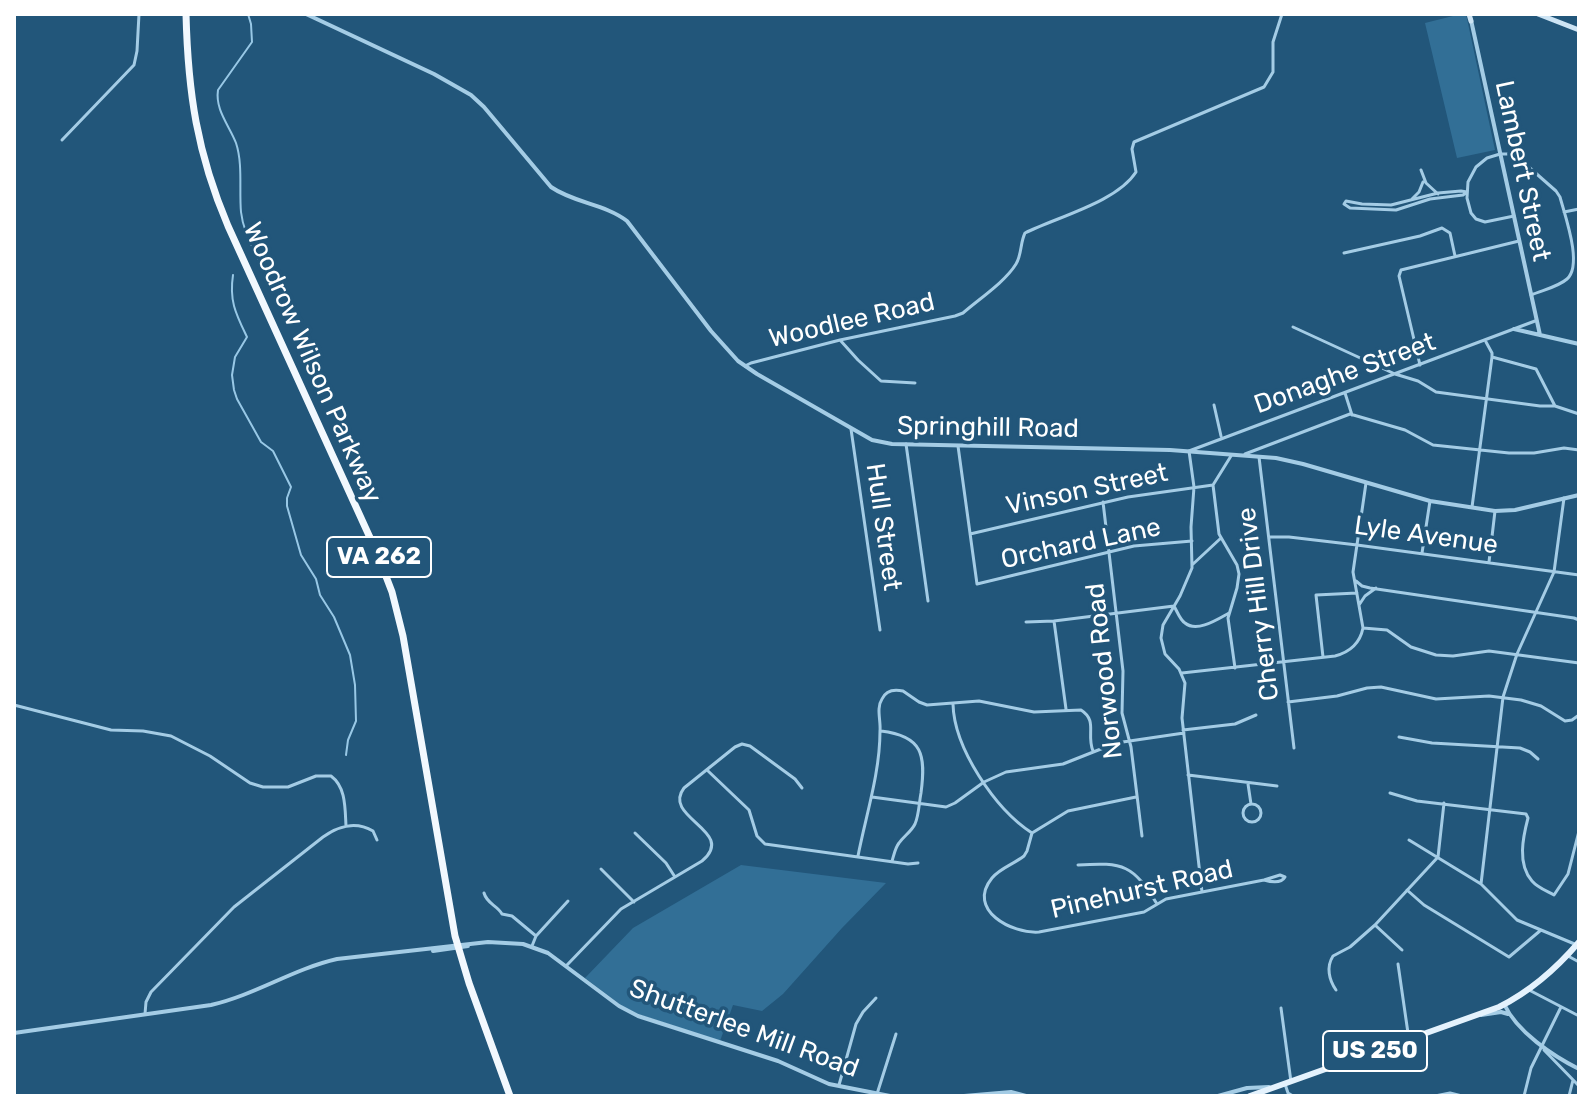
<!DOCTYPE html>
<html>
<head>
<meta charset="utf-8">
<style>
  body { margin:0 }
  #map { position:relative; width:1593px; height:1110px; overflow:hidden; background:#22567a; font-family:Rubik,sans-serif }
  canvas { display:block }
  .frame { position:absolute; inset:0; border:16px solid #fff; pointer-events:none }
</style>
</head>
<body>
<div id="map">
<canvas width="1593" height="1110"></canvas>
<div class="frame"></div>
</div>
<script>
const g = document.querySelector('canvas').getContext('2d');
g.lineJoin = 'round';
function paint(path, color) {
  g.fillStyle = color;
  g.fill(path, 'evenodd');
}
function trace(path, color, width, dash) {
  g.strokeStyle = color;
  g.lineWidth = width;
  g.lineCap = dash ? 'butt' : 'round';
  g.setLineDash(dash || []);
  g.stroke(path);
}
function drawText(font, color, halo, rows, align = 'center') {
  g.font = font + ' Rubik,sans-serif';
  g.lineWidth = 7;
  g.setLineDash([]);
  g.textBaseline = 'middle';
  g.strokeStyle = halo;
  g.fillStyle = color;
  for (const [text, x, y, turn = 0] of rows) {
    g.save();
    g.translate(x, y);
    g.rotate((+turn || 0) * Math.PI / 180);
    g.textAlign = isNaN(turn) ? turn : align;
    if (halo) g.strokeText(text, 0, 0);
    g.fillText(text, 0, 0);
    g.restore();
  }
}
paint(new Path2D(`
  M1461 14H1466L1495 150 1457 158 1425 23Z
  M741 865 886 883 842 928 783 994 762 1011 733 1005 720 1041 638 1014 622 1006 585 978 633 928Z`), '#326f96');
trace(new Path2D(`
  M248 14 251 24 252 42 218 90C215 110 229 125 236 143 243 164 239 190 241 212 243 230 251 244 258 259
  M233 275C229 301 236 314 247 337L235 357 232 375 234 390 237 399 261 442 273 451 291 487 287 498V506L301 555 316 579 320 595 334 617 350 655 355 685 356 721 348 740 346 755`), '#98c8e6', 2);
trace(new Path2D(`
  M62 140 134 65 137 51 139 14
  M1421 170 1426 183 1438 194
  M1461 191 1467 192 1463 195 1430 199 1396 210 1350 208 1344 204 1346 201 1362 204 1391 205 1438 193Z
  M1412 199 1419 192 1423 182
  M1564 212 1579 209
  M1514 216 1485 222 1476 219 1471 213 1467 198 1468 182 1476 167 1487 158 1500 154H1514L1556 191 1560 197C1565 216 1583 265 1567 279 1558 287 1543 290 1531 295
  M1344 253 1420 236 1442 228 1450 233 1455 256
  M1293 327 1395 374 1418 381 1436 392 1540 406H1555L1579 414
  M840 340 858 360 881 381 915 383
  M1492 357 1536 369 1555 406
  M1420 365 1399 276 1401 270 1519 241
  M745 366 751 363 840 340 955 316 963 313C979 299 1005 282 1016 264 1022 254 1020 243 1025 233 1057 217 1117 202 1136 172L1132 149 1134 142 1264 87 1273 72V42L1282 14
  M1345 393 1352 415
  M1214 405 1221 436
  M851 429 880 630
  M906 444 928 601
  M958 446 977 584 1134 546 1192 541
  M1245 454 1350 414 1405 430 1433 445 1509 453H1534L1564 448 1579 450
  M1231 456 1213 485 1219 534 1237 565 1239 574 1237 588 1228 618 1235 668
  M1259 457 1294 748
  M1103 502 1123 671 1122 713 1131 747 1142 836
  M1472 507 1492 357V353L1486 342
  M970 534 1128 497 1213 485
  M1269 537H1289L1357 545 1579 575
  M1422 553 1430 501
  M1489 562 1495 511
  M1192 565 1221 538
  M1356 581 1362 586 1370 588 1574 618 1579 620
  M1359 605 1365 596 1376 588
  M1054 621 1066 709
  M1026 622 1054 621 1174 606C1177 611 1180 620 1185 623 1197 633 1218 619 1229 613
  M1363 628 1387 630 1411 647 1436 655 1453 656 1489 651 1579 663
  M1323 657 1316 595 1357 593
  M1182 673 1335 656C1350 652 1360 643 1363 628L1353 572 1366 483
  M1288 702 1337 696 1367 688 1381 687 1436 699 1489 696 1521 700 1541 706 1565 721 1572 720 1579 715
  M953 704C954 748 995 809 1032 833
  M14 705 111 730 143 731 171 736 210 756 250 783 263 787H288L316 776H331C346 787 345 808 346 826
  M1183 730 1235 724 1256 715
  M881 731C923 736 926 755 921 793 919 803 919 815 915 824 911 832 904 836 899 843 895 848 894 855 892 861
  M1399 737 1432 743 1520 748 1530 752 1538 759
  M707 770 749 810 757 836 765 844 908 864 918 863
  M1188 775 1277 786
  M1248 784 1251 804
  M1390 793 1417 801 1526 814 1528 818C1523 837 1517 864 1532 881 1538 888 1547 891 1554 895L1568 874 1579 831
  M872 797 946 807 955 803 984 782 1006 772 1063 764 1116 743 1184 733
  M1243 813a9 9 0 1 1 18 0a9 9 0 1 1-18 0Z
  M635 833 666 863 675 877
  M1032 833 1027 851 1024 856C1014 864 1000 868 992 878 966 910 1012 934 1039 932L1144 912 1166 899 1264 880 1280 875 1285 877C1281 884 1271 882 1264 880
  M1032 833 1068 811 1136 797
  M1409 840 1481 884 1517 920 1577 945
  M858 856C866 815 880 773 880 731 881 721 876 708 882 699 886 690 894 689 903 691L919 702 927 705 979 701 1034 712 1081 710C1098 721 1086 734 1093 751
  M1078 865C1124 862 1133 865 1157 904
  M601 869 634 902
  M1481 884 1503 697 1517 654 1554 572 1564 498
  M1407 890 1424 905 1509 957 1541 930
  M1202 892 1182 718 1185 683 1179 669 1165 654 1161 638 1163 625 1180 596 1192 568 1191 527 1194 487 1189 451 1535 321
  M484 893C487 904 497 905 502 914L512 916 536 936
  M1375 925 1402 950
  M532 946 536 936 568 901
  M1568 956 1579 962
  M1398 964 1409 1040
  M567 965 621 909 702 861C738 831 661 818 684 788L735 747 742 744 750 746 795 779 802 788
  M1336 990C1329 980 1326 967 1333 956L1350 947 1375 925 1438 857 1444 803
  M1529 990 1579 1016
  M1281 1008 1291 1082
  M145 1014 146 1002 151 992 234 907 323 837C338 826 356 821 373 831L377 840
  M1544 1050 1579 1086
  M1285 1084 1288 1093 1293 1096
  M839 1085 856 1024 863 1012 876 998
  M877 1094 896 1034
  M1435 1096 1450 1093 1462 1096
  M1524 1096 1531 1068 1561 1007
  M1569 1096 1573 1080`), '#a4cce5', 3);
trace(new Path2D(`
  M306 14 434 74 471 95 484 107 551 187C574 203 605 204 627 221L711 331 738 361 757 374 872 440 892 444 1170 450 1276 458 1303 464 1430 501 1495 511 1515 510 1579 495
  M1471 20 1540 335
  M1514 329 1579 344
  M433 951 468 946
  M1504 1004C1517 1032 1553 1056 1579 1069
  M1481 1015 1501 1012 1508 1014
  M14 1033 211 1005C255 995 293 969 337 959L488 942 523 944 548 953 619 1006 638 1016 778 1061 829 1084 890 1096
  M964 1096 1011 1092 1026 1096
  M1218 1096 1247 1088 1269 1087`), '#a4cce5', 4);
trace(new Path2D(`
  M1469 14 1471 21
  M1538 14 1579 30`), '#cde4f4', 5);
trace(new Path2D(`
  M1250 1096 1499 1007C1531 991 1556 969 1579 942`), '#e4f2fd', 6);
trace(new Path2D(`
  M186 14C188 93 197 153 228 226L377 553 392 592 403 636 455 936 469 983 510 1096`), '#f2f8fe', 7);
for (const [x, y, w] of [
  [379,557,104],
  [1375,1051,104]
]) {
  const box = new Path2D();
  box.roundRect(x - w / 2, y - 20, w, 40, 6);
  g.fillStyle = '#22567a';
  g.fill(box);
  trace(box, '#fff', 2);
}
drawText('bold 24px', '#fff', null, [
  ["VA 262",379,557],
  ["US 250",1375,1051]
]);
drawText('26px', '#fff', '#22567a', [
  ["Lambert Street",1522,171,78],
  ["Woodlee Road",852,321,-13],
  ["Woodrow Wilson Parkway",312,363,66],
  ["Donaghe Street",1345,374,-20],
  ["Springhill Road",988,428,1],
  ["Vinson Street",1087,490,-12],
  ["Hull Street",883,527,82],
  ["Lyle Avenue",1426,536,8],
  ["Orchard Lane",1081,544,-12],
  ["Cherry Hill Drive",1259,604,-97],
  ["Norwood Road",1105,671,-96],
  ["Pinehurst Road",1142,890,-13],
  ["Shutterlee Mill Road",744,1029,20]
]);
</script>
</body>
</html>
